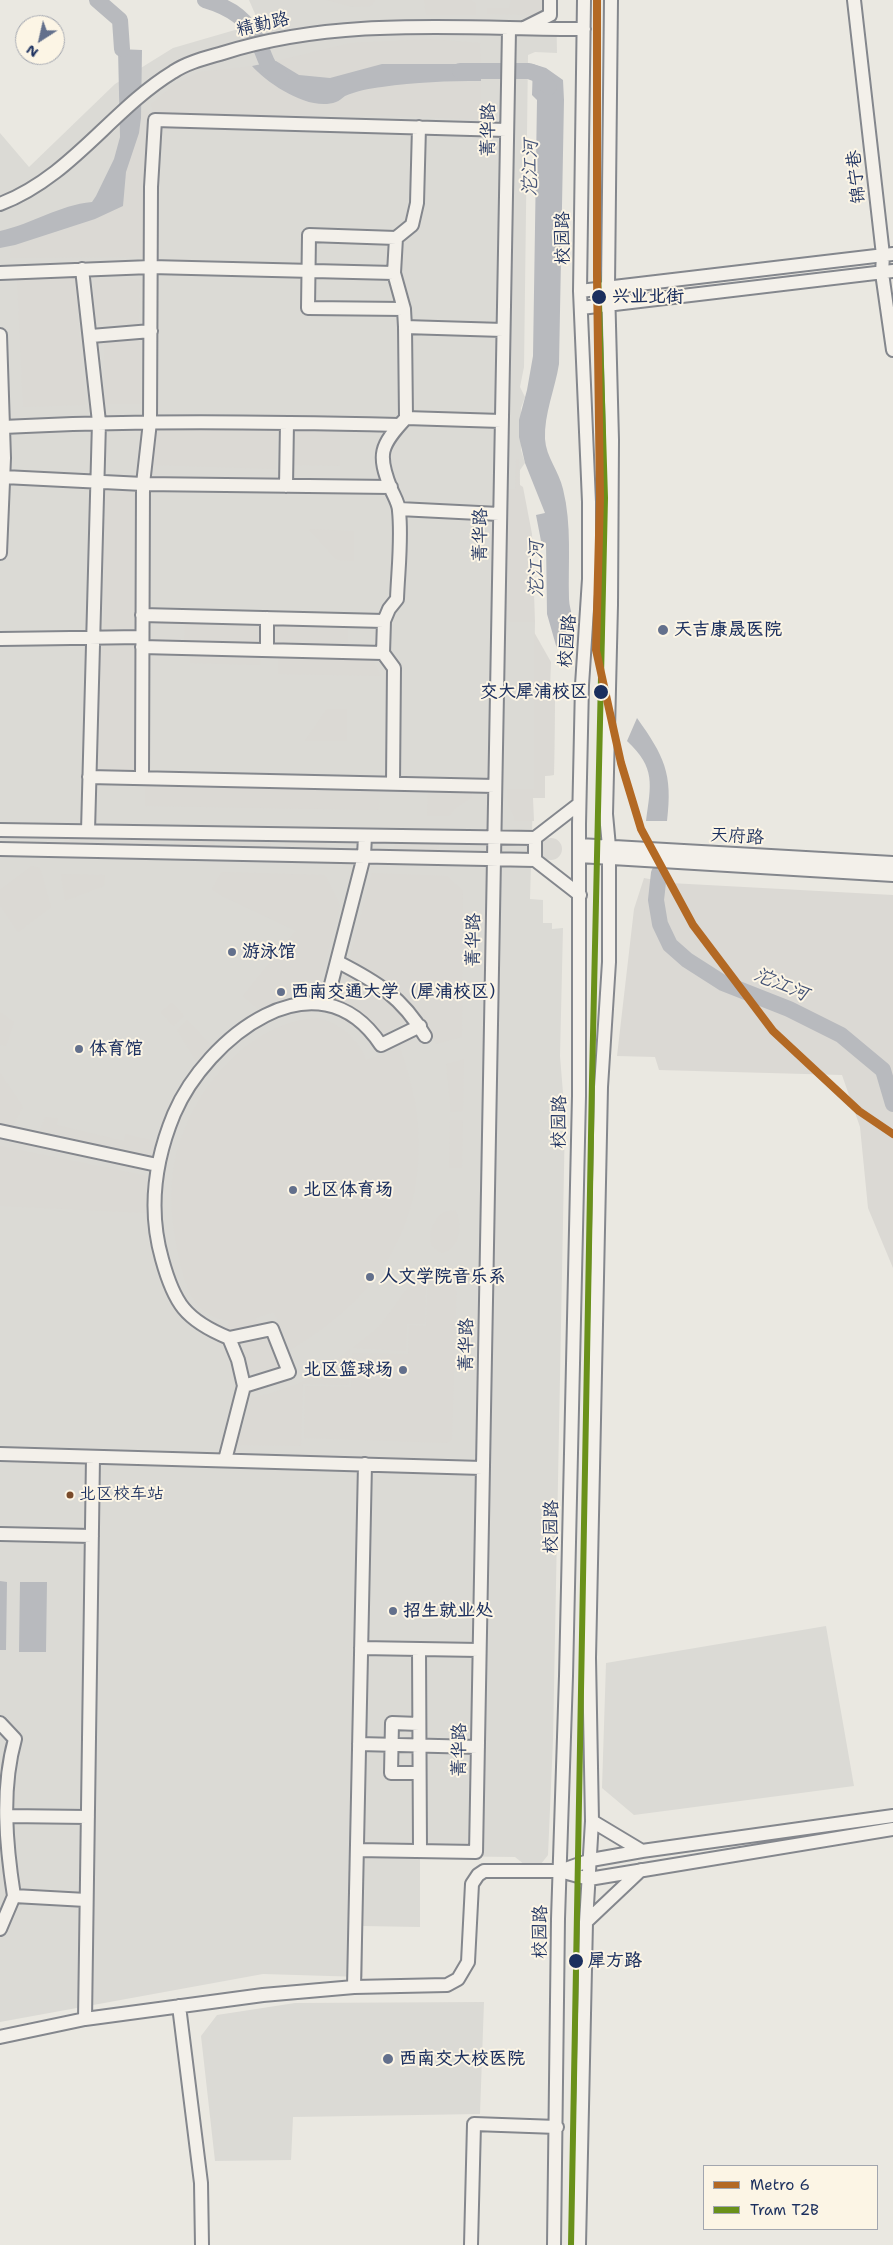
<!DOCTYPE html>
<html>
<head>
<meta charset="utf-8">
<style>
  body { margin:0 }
  #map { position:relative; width:893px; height:2245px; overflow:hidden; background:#eae8e1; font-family:"Shantell Sans",sans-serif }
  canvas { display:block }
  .legend { position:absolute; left:703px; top:2165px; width:175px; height:65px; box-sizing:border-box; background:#fcf5e5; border:1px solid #a2a6af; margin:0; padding:6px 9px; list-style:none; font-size:15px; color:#1b2f5e }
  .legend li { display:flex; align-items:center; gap:10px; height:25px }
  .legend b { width:25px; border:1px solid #a2a6af }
  .north { position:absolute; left:15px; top:15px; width:50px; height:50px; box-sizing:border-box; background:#fcf5e5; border:1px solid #a2a6af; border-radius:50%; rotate:215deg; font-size:14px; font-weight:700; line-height:20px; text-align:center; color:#1b2f5e }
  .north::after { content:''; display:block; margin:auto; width:18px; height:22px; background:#63708c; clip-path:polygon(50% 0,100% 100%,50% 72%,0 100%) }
</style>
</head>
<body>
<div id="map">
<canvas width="893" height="2245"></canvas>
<ul class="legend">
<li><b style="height:6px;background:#b36924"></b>Metro 6</li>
<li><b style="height:6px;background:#6a911a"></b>Tram T2B</li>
</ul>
<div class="north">N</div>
</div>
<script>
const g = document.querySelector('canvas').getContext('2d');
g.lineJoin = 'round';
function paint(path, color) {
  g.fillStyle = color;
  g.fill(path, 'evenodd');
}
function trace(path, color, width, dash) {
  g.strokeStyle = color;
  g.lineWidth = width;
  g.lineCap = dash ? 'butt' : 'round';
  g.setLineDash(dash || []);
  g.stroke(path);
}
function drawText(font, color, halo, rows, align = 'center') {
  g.font = font + ' "Shantell Sans","LXGW WenKai TC",sans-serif';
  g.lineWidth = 4;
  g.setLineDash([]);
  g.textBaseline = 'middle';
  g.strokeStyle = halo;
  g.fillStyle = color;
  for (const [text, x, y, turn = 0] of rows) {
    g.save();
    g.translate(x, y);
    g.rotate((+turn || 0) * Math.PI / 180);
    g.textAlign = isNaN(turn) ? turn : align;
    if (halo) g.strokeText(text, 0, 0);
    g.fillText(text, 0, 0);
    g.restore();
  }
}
paint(new Path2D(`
  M249 0H556L557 53 535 52 528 55 524 367 520 387 525 397 521 408V450L525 463 520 470 515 602 535 622 534 681 555 694 554 775 545 776V798H533L530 899 543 900V923H552V929L563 928 560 1056 565 1118 553 1740 548 1855 541 1864 525 1865 515 1857 420 1856V1927L363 1926V1977L263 1974 0 2022V133L29 167 115 84 173 48 259 23Z
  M826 1626 854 1786 634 1815 602 1788 606 1663Z
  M484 2002 480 2114 293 2117 291 2160 215 2161 201 2036 217 2015 295 2003Z`), '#dbdad5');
paint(new Path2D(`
  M326 0H375L371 6 352 7Z
  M424 0H470L476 4V15H426Z
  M511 0H544V9L540 15 487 14V8H509Z
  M431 39 480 43 481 64H382L330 78 299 75 276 61 350 43Z
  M252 66C277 94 300 96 335 103 371 78 438 82 481 81V120L376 115 156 118 151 104 175 84 199 72Z
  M146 109 152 120 148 257 10 258 11 246 95 219 123 206 126 172 139 133 141 112Z
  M75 276 85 405 23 407 17 280Z
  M94 278 140 279 139 324H93Z
  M104 341H140L141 404H105Z
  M152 427 277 431 276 469 151 465Z
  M294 430H340V466L293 465Z
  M519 459 520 485 523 487 532 534 535 622H511L504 615 505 489H515L516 460Z
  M105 485 141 486 140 633 104 632Z
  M309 529 354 531V561L337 560Z
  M185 618 259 620 258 647 184 645Z
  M273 621 348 622V648L273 646Z
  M534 632 551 662 550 690 555 694 554 775 545 776V798H533L534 821H514V816L508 803 507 789H534Z
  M97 645 139 646 136 774 93 773Z
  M190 652 261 654 260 665 190 663Z
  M278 655 368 657 375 664 381 676 278 674Z
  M327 709H347V741H305Z
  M145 784 380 788 379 810 145 806Z
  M428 786 472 787V797L454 809 449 816H427Z
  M64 836H105V847L64 846Z
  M119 836 160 837V847H119Z
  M540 849a11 11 0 1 1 22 0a11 11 0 1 1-22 0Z
  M174 838H215V848H174Z
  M230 839H271V850L230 849Z
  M285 840 326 841 327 851H285Z
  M395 842 439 843V850L394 849Z
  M32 866 40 868 51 907 18 932 0 905V890Z
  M222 872 325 875 340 906 318 990 294 994 261 1011 243 996 296 931 224 897 212 889Z
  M372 873 446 876 463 891 462 1037 436 1044 418 1010 403 994 349 961Z
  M61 874 105 875 104 886 65 901Z
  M644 878 670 883 893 895V1268L868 1208 860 1127 842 1075 659 1070 655 1057 617 1056 634 909Z
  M349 976C372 987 391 1000 407 1020L379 1037 338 1005Z
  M172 1003 184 1016 173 1026 161 1012Z
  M0 1012 14 1022 6 1046 0 1045Z
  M319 1018C341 1024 357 1038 366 1060L400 1048C407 1069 414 1092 417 1114 429 1221 380 1297 290 1350L274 1312 256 1318 260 1327 241 1330 227 1329 229 1321C194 1315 187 1290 179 1258 173 1230 169 1201 173 1172 182 1103 245 1020 319 1018Z
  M187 1020 214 1049 198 1064 177 1030Z
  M464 1059 463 1111 451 1112 446 1064Z
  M0 1073 23 1107 13 1125 0 1123Z
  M45 1117 58 1118 57 1125 124 1141 125 1134 159 1142 155 1154 149 1157 40 1131Z
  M450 1120H463L462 1168H449Z
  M0 1146 148 1176 146 1213 0 1206Z
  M450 1210 456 1211C464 1226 459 1250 441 1253L432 1246C427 1232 435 1214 450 1210Z
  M426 1277 425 1324H407L406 1351 353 1348 379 1327 415 1278Z
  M428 1277 457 1278 452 1438 448 1443 304 1438 305 1386 351 1387 352 1353 408 1354 409 1325 426 1326Z
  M272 1337 284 1365 247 1374 243 1339Z
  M350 1349 349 1385 303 1384 301 1446 237 1445 252 1398C296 1387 315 1379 350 1349Z`), '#dbd9d4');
paint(new Path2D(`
  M118 49 142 50 141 118 139 133 126 172 123 206 95 219 15 245 0 248V231C32 224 59 205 92 202L96 196 114 159 120 137Z
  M276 61 299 75 330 78 382 64H481V81C448 81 415 82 382 87 371 88 356 91 345 96 342 98 339 101 336 102 310 112 268 84 252 66Z
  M533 64 546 68 563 80 564 100 559 364C555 389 544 414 545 439 546 457 559 471 563 489 572 525 568 562 569 599 569 606 572 612 572 618 571 628 562 641 557 649L547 614 546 543 541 541 536 515 545 513 525 463 519 437V420L527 390 533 356 537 100 532 95Z
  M637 718C664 756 673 773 667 821H646C651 784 656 768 627 741Z
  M0 1581 7 1582 6 1650H0Z
  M20 1582H47L46 1652H19Z`), '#b8babe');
trace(new Path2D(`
  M97 0 120 20 122 49
  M205 0C232 8 248 19 260 46 268 63 264 64 281 77
  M460 71H529L537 74 549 87
  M659 873 656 900 660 924 670 945 687 960 723 983 789 1009 841 1035 883 1070 893 1104`), '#b8babe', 16);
const minor = new Path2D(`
  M854 0 883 255 882 273 893 350
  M524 28 550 15V0
  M0 204C71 177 111 110 173 72 188 62 206 58 223 53 340 16 463 29 584 29
  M396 238 309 235 308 308 404 309
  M82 269 99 422 88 831
  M0 273 151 267 394 273
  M580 291 893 254
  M581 308 893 271
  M405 327 503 330
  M0 335 4 458 0 553
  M91 336 151 331
  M406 418 501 421
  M3 427C135 420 267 422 399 425
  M4 477 143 484 391 487
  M286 486 287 423
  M399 509 499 514
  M142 615 384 621
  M267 618V650
  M0 639 142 637
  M142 647 383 653
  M89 777 495 786
  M142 778 143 484 150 422 151 187 155 120 506 130
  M393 783 394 668 383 653 384 621 389 609 397 599C398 571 402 540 399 511 399 504 394 496 391 489 377 454 380 446 406 418L405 327 404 309 394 273 396 238 412 225 417 203 419 127
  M579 804 535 838V860L580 895
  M0 830 535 838
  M579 845 893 863
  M0 849 535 860
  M579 856 893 875
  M338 962C377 982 402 997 425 1036
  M326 1004 364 856 365 836
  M0 1131 157 1165
  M229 1338 272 1329 289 1372 244 1386
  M0 1454 482 1468
  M225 1460 244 1386 238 1360 229 1338C185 1320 174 1303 162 1259 148 1210 155 1160 174 1114 206 1039 317 949 381 1045L420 1026
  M0 1534 92 1536
  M361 1648 479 1650
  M419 1649 420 1850
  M0 1723 15 1739C1 1789 6 1845 14 1896L86 1900
  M419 1724 392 1723 391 1773H419
  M359 1744 478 1747
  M7 1816 88 1817
  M592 1821 642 1851
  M357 1850 476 1852 509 30
  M560 1871 591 1860 642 1851 893 1816
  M586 1922 641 1870
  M0 1929 14 1896
  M354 1987 365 1464
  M179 2006 201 2183 202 2245
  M85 2019 93 1457
  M0 2037 85 2019 263 1995 354 1987 447 1985 458 1979 468 1962 472 1884 478 1875 484 1871H560L589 1879 893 1829
  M471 2245 474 2124 557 2127
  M554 2245 558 1919 566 1676 579 1096V824L582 685 589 579V502L580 291 584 0
  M579 2245 586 1922 592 1821 589 1658 601 1087 609 962V847L606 814 611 605 612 440 608 287 611 0`);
trace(minor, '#84878d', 16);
trace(minor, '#f3f0ea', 12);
trace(new Path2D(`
  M571 2245 592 1080 605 498 598 270 597 0`), '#6a911a', 6);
trace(new Path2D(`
  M597 0V276L600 497 596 650 621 763 641 829 693 925 773 1031 859 1111 893 1134`), '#b36924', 8);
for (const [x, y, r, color] of [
  [599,297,8,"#1b2f5e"],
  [663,630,6,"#63708c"],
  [601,692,8,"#1b2f5e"],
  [232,952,5,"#63708c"],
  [281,992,5,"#63708c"],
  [79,1049,5,"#63708c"],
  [293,1190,5,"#63708c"],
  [370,1277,5,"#63708c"],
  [403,1370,5,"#63708c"],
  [70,1495,4.5,"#7a4b2a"],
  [393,1611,5,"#63708c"],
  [576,1961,8,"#1b2f5e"],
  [388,2059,6,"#63708c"]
]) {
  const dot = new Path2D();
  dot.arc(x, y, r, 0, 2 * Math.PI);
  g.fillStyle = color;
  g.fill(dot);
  trace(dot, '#fcf5e5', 2);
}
drawText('17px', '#1b2f5e', '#fcf5e5', [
  ["北区校车站",79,1495]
], 'left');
drawText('18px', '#1b2f5e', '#fcf5e5', [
  ["精勤路",263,25,-13],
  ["菁华路",489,130,-89],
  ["锦宁巷",857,177,-96],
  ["校园路",563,238,-90],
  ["菁华路",481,535,-89],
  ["校园路",568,641,-85],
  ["天府路",737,837,3],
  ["菁华路",474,940,-89],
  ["校园路",560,1122,-89],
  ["菁华路",467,1345,-89],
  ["校园路",552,1527,-89],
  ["菁华路",460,1750,-89],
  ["校园路",541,1932,-89]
]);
drawText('bold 18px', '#1b2f5e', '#fcf5e5', [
  ["兴业北街",612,297],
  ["交大犀浦校区",588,692,"right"],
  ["犀方路",588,1961]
], 'left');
drawText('bold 18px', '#1b2f5e', '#fcf5e5', [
  ["天吉康晟医院",674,630],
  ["游泳馆",242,952],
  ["西南交通大学（犀浦校区）",291,992],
  ["体育馆",89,1049],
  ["北区体育场",303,1190],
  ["人文学院音乐系",380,1277],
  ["北区篮球场",393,1370,"right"],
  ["招生就业处",403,1611],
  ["西南交大校医院",399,2059]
], 'left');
drawText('italic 19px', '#445376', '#fcf5e5', [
  ["沱江河",531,168,-89],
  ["沱江河",537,569,-90],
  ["沱江河",781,985,23]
]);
</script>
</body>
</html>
